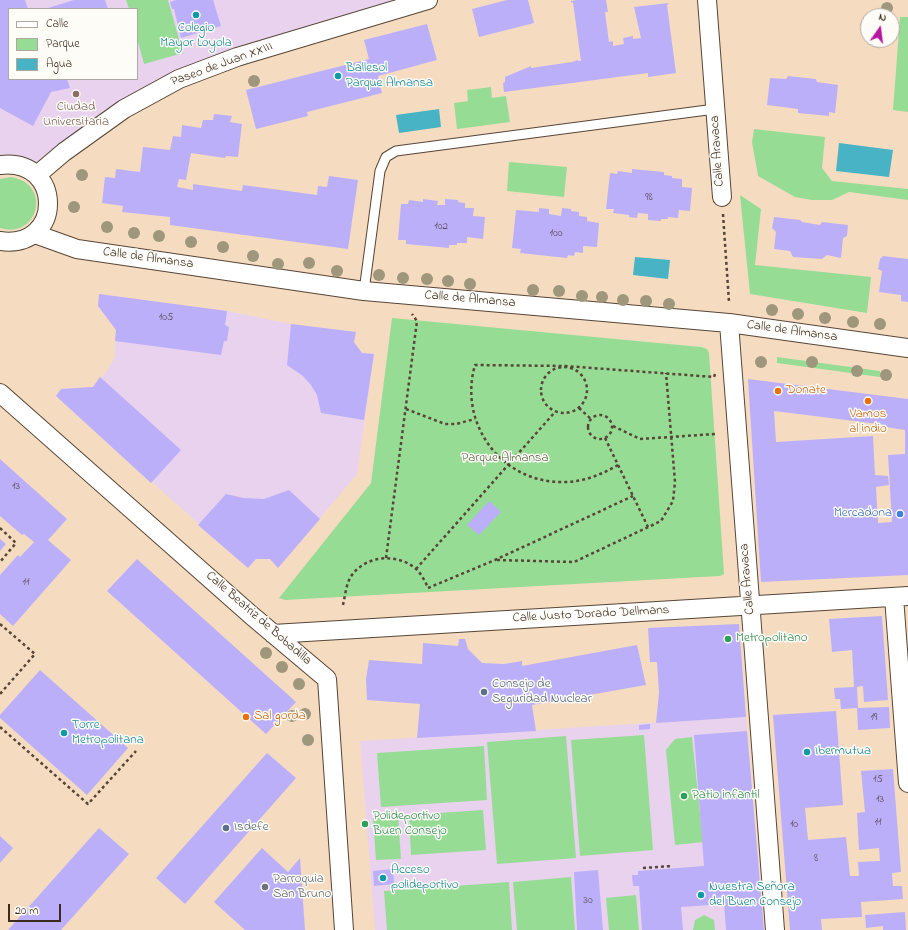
<!DOCTYPE html>
<html>
<head>
<meta charset="utf-8">
<style>
  body { margin:0 }
  #map { position:relative; width:908px; height:930px; overflow:hidden; background:#f5dcc1; font-family:"Indie Flower",sans-serif }
  canvas { display:block }
  .legend { position:absolute; left:8px; top:8px; width:130px; height:72px; box-sizing:border-box; background:#fdfcf7; border:1px solid #afa8a0; margin:0; padding:5px 7px; list-style:none; font-size:12px; color:#3b2a1e }
  .legend li { display:flex; align-items:center; gap:8px; height:20px }
  .legend b { width:20px; border:1px solid #afa8a0 }
  .north { position:absolute; left:860px; top:8px; width:40px; height:40px; box-sizing:border-box; background:#fdfcf7; border:1px solid #afa8a0; border-radius:50%; rotate:14deg; font-size:11px; font-weight:700; line-height:16px; text-align:center; color:#3b2a1e }
  .north::after { content:''; display:block; margin:auto; width:14px; height:18px; background:#b5179e; clip-path:polygon(50% 0,100% 100%,50% 72%,0 100%) }
  .scale { position:absolute; left:8px; top:904px; width:53px; height:18px; box-sizing:border-box; border:2px solid #3b2a1e; border-top:0; padding-left:5px; font-size:12px; line-height:14px; white-space:nowrap; color:#3b2a1e; -webkit-text-stroke:3px #fdfcf7; paint-order:stroke }
</style>
</head>
<body>
<div id="map">
<canvas width="908" height="930"></canvas>
<ul class="legend">
<li><b style="height:5px;background:#fff"></b>Calle</li>
<li><b style="height:11px;background:#97dc95"></b>Parque</li>
<li><b style="height:11px;background:#47b3c4"></b>Agua</li>
</ul>
<div class="north">N</div>
<div class="scale">20 m</div>
</div>
<script>
const g = document.querySelector('canvas').getContext('2d');
g.lineJoin = 'round';
function paint(path, color) {
  g.fillStyle = color;
  g.fill(path, 'evenodd');
}
function trace(path, color, width, dash) {
  g.strokeStyle = color;
  g.lineWidth = width;
  g.lineCap = dash ? 'butt' : 'round';
  g.setLineDash(dash || []);
  g.stroke(path);
}
function drawText(font, color, halo, rows, align = 'center') {
  g.font = font + ' "Indie Flower",sans-serif';
  g.lineWidth = 3;
  g.setLineDash([]);
  g.textBaseline = 'middle';
  g.strokeStyle = halo;
  g.fillStyle = color;
  for (const [text, x, y, turn = 0] of rows) {
    g.save();
    g.translate(x, y);
    g.rotate((+turn || 0) * Math.PI / 180);
    g.textAlign = isNaN(turn) ? turn : align;
    if (halo) g.strokeText(text, 0, 0);
    g.fillText(text, 0, 0);
    g.restore();
  }
}
paint(new Path2D(`
  M0 0H428L179 79 37 175 0 165ZM9 9H137V79H9Z
  M99 294 227 311 291 324 356 332 354 342 362 353 374 354 357 474 278 568 270 559H256L248 568 56 396 61 389 93 387 107 371 115 357 116 330 98 306Z
  M746 717 764 930H375L360 741Z`), '#e9d2ee');
paint(new Path2D(`
  M126 0H168L183 53 144 64 137 38V9H129Z
  M900 17H908V112L893 110Z
  M491 87 492 98 506 96 510 122 457 129 454 103 468 101 467 90Z
  M754 129 825 137 822 168 832 181 908 189V200L849 192 832 200H812L795 197 758 176 752 142Z
  M509 162 567 167 564 197 507 191Z
  M11 177C53 184 38 240 0 228V179Z
  M740 195 761 209 755 265 871 277 867 313 750 294Z
  M392 318 701 347 707 349 709 353 724 574 720 576 285 600 279 598 371 483Z
  M777 357 880 371V377L777 363Z
  M644 735 653 850 580 856 571 740Z
  M566 736 576 858 497 864 487 742Z
  M692 737 703 842 675 845 666 750 675 739Z
  M484 746 487 800 381 807 377 753Z
  M483 810 486 850 411 855 409 815Z
  M398 816 401 859 376 860 373 818Z
  M571 877 575 930H517L513 882Z
  M509 882 512 930H387L384 891Z
  M636 895 639 930H609L606 898Z
  M704 915 714 920 715 930H693L695 920Z`), '#97dc95');
paint(new Path2D(`
  M439 109 441 127 399 133 396 115Z
  M839 143 893 150 889 177 836 171Z
  M635 257 670 260 668 279 633 275Z`), '#47b3c4');
paint(new Path2D(`
  M0 0H25L28 9H9V79H67L70 88 51 92 33 126 0 108Z
  M74 0H105L108 9H45Z
  M176 0H213L221 26 181 38 174 9H172L170 2Z
  M507 0H528L534 23 479 37 472 9Z
  M577 0H606L608 12H605L609 42 613 41V46L624 44 623 38 633 36V39L641 38 634 7 669 3 667 5 676 73 648 77V73L504 92 503 83 505 82V77L531 66V68L572 62 578 60V61H581L573 2 571 3V1Z
  M427 24 437 60 378 76 382 93 307 112 308 116 256 129 246 90 369 59 364 40Z
  M788 76 816 79 817 82 838 85 835 113 829 112V116L798 113V109L767 105 770 78 786 79Z
  M214 114 232 116 230 122 242 124 238 157 226 156 225 158 191 153 186 180 179 179 177 187 193 190V184L242 191 243 185 317 195 318 186 327 187 329 176 358 180 348 249 170 225V217L122 212 123 206 102 203 105 177 115 178 116 169 140 172 143 147 170 150 173 136 181 137 182 125 201 128 203 120H213Z
  M632 169 664 172V175L672 176V178L682 179V187L692 188 690 211 679 210 678 218 668 217V219H661V221L648 220V214L638 213 637 218 629 217V215L613 213 614 209H606L610 173 617 174 618 171 632 173Z
  M423 199 438 201 437 205H445V199L458 200V202L465 203V208H474L473 216 485 217 483 239 467 237V243H457V245H449V248L406 244V240H398L401 204H408L409 200 423 202Z
  M539 208 549 209V214L561 216 562 208 571 209V211L579 212V216L587 217V221L599 223 597 247 583 246V253L575 252 574 256 568 255 567 258 520 253 521 249 512 248 516 210 539 212Z
  M774 217 800 220 802 222 820 225 822 222 848 225 847 236 843 238 841 258 827 255 822 259 793 257 790 251 774 249 776 232 772 228Z
  M883 256 908 259V302L901 301V295L879 292 882 271 878 269 880 259Z
  M99 294 227 311 225 325 229 327 227 341H224L221 355 115 341 116 330 98 306Z
  M291 324 356 332 354 342 362 353 374 354 364 420 321 413 317 395 311 385 303 376 287 365Z
  M100 377 181 450 151 483 56 396 61 389 93 387Z
  M748 379 908 399V575L761 582ZM774 411 886 425V427L905 430V454L888 455 892 522 878 523 876 487 889 485 888 476 875 475 873 436 776 442Z
  M0 459 67 519 48 540 71 560 13 626 0 614V575L18 555 20 557 34 542 24 534 22 535 0 516Z
  M289 490 320 519 278 568 270 559H256L248 568 198 525 226 494 243 498 264 499Z
  M489 501 501 512 479 535 467 525Z
  M0 539 6 544 0 551Z
  M137 559 296 702 266 734 107 591Z
  M882 616 888 700 864 702 863 686 857 687 858 708 889 707 890 728 858 730 857 708 841 709 840 699H835L834 688 854 687 852 650 832 652 829 619Z
  M739 624 746 717 656 723 659 693 657 662H650L648 628Z
  M459 639H465L468 649 482 663 504 664 522 661V666L637 645 646 685 532 705 536 731 417 738 420 704 367 700 366 679 369 660 422 664 423 643 458 646Z
  M40 670 128 748 87 795 0 718V715Z
  M836 711 843 805 805 808 808 840 846 837 850 876H859L858 862 880 861 879 848 859 850 857 813 865 812 861 771 893 769 901 872 892 873 893 886H902L903 899 861 902 862 917 821 919 822 930H790L773 715Z
  M650 724V729L639 730V725Z
  M747 731 764 930H726L724 904 681 907 683 930H642L639 886H633L632 875H638V871L704 866 694 735Z
  M267 753 296 778 185 904 156 878Z
  M99 828 129 854 61 930H8Z
  M0 836 13 848 0 863Z
  M262 848 288 872 300 858 305 930H245L214 902Z
  M393 869 394 884 374 886 373 871Z
  M598 870 603 930H577L574 872Z
  M905 912 906 930H883V926L866 928 865 915Z`), '#bbaffa');
const service = new Path2D(`
  M364 291 380 171 386 157 396 151 715 109`);
const minor = new Path2D(`
  M707 0 722 197
  M0 165C64 157 64 250 0 241
  M37 175 64 152 124 109 179 79 237 57 428 0
  M35 234 77 249 364 291 729 323 908 348
  M729 323 775 930
  M0 393 251 615 327 679 344 930
  M894 597 908 783
  M273 634 908 596`);
trace(service, '#574536', 11);
trace(minor, '#574536', 20);
trace(new Path2D(`
  M723 214 729 302
  M541 390a23 23 0 1 1 46 0a23 23 0 1 1-46 0Z
  M579 408 591 419
  M406 409 445 424H456L475 419
  M588 427a12 12 0 1 1 24 0a12 12 0 1 1-24 0Z
  M613 426 640 439 715 434
  M605 438 648 527
  M618 465C601 475 583 482 563 482 501 483 458 423 475 365L565 366 714 377 715 374
  M0 528 16 543 0 562
  M386 558 417 321 412 314
  M497 560 574 562 661 521 673 501 675 482 666 373
  M416 569 555 412
  M343 605C345 596 346 586 350 578 363 556 395 552 415 568 421 573 425 581 428 588L495 560 633 496
  M0 624 35 654 0 694
  M0 727 88 804 136 751
  M643 868 672 866`), '#574536', 2.5, [3, 3]);
trace(service, '#fff', 9);
trace(minor, '#fff', 18);
g.fillStyle = '#9e977b';
for (const [x, y] of [
  [887,8],
  [254,81],
  [82,175],
  [74,207],
  [107,227],
  [134,233],
  [159,236],
  [191,242],
  [223,247],
  [253,256],
  [309,263],
  [278,264],
  [337,271],
  [379,275],
  [403,278],
  [427,279],
  [448,281],
  [470,284],
  [533,290],
  [559,291],
  [582,296],
  [602,297],
  [623,300],
  [646,301],
  [669,304],
  [772,310],
  [798,314],
  [825,318],
  [853,322],
  [880,324],
  [761,362],
  [812,362],
  [857,371],
  [886,375],
  [266,653],
  [282,667],
  [299,684],
  [305,714],
  [292,716],
  [308,740]
]) {
  g.beginPath();
  g.arc(x, y, 6, 0, 2 * Math.PI);
  g.fill();
}
for (const [x, y, r, color] of [
  [196,15,4,"#0f9aa8"],
  [338,76,4,"#0f9aa8"],
  [76,94,4,"#8d6e63"],
  [778,391,4,"#e8710a"],
  [868,401,4,"#e8710a"],
  [900,514,4,"#3f7fe0"],
  [728,639,4,"#2e9e5b"],
  [484,692,4,"#5c6f8a"],
  [246,717,4,"#e8710a"],
  [64,733,4,"#0f9aa8"],
  [807,752,4,"#0f9aa8"],
  [684,796,4,"#2e9e5b"],
  [365,824,4,"#2e9e5b"],
  [226,828,4,"#5c6f8a"],
  [383,878,4,"#0f9aa8"],
  [265,887,4,"#6b7280"],
  [701,895,4,"#0f9aa8"]
]) {
  const dot = new Path2D();
  dot.arc(x, y, r, 0, 2 * Math.PI);
  g.fillStyle = color;
  g.fill(dot);
  trace(dot, '#fdfcf7', 1.5);
}
drawText('11px', '#5b4b55', null, [
  ["98",649,198],
  ["102",441,227],
  ["100",556,234],
  ["105",166,318],
  ["13",16,487],
  ["11",26,583],
  ["19",874,718],
  ["15",878,780],
  ["13",880,800],
  ["11",878,823],
  ["10",794,825],
  ["8",816,859],
  ["30",588,901]
]);
drawText('13px', '#0d838f', '#fdfcf7', [
  ["Colegio",196,29,"center"],
  ["Mayor Loyola",196,44,"center"],
  ["Ballesol",346,69],
  ["Parque Almansa",346,84],
  ["Torre",72,726],
  ["Metropolitana",72,741],
  ["Ibermutua",815,752],
  ["Acceso",391,871],
  ["polideportivo",391,886],
  ["Nuestra Señora",709,888],
  ["del Buen Consejo",709,903]
], 'left');
drawText('13px', '#3b2a1e', '#fdfcf7', [
  ["Paseo de Juan XXIII",222,65,-20],
  ["Calle Aravaca",718,151,-94],
  ["Calle de Almansa",148,259,8],
  ["Calle de Almansa",470,300,5],
  ["Calle de Almansa",792,332,8],
  ["Calle Aravaca",748,579,-95],
  ["Calle Justo Dorado Dellmans",591,615,-3],
  ["Calle Beatriz de Bobadilla",258,619,41]
]);
drawText('13px', '#785e54', '#fdfcf7', [
  ["Ciudad",76,108],
  ["Universitaria",76,123]
]);
drawText('13px', '#c56008', '#fdfcf7', [
  ["Donate",786,391],
  ["Vamos",868,415,"center"],
  ["al indio",868,430,"center"],
  ["Sal gorda",254,717]
], 'left');
drawText('13px', '#575f42', '#fdfcf7', [
  ["Parque Almansa",505,459]
]);
drawText('13px', '#366cbe', '#fdfcf7', [
  ["Mercadona",892,514]
], 'right');
drawText('13px', '#27864d', '#fdfcf7', [
  ["Metropolitano",736,639],
  ["Patio infantil",692,796],
  ["Polideportivo",373,817],
  ["Buen Consejo",373,832]
], 'left');
drawText('13px', '#4e5e75', '#fdfcf7', [
  ["Consejo de",492,685],
  ["Seguridad Nuclear",492,700],
  ["Isdefe",234,828]
], 'left');
drawText('13px', '#5b616d', '#fdfcf7', [
  ["Parroquia",273,880],
  ["San Bruno",273,895]
], 'left');
</script>
</body>
</html>
